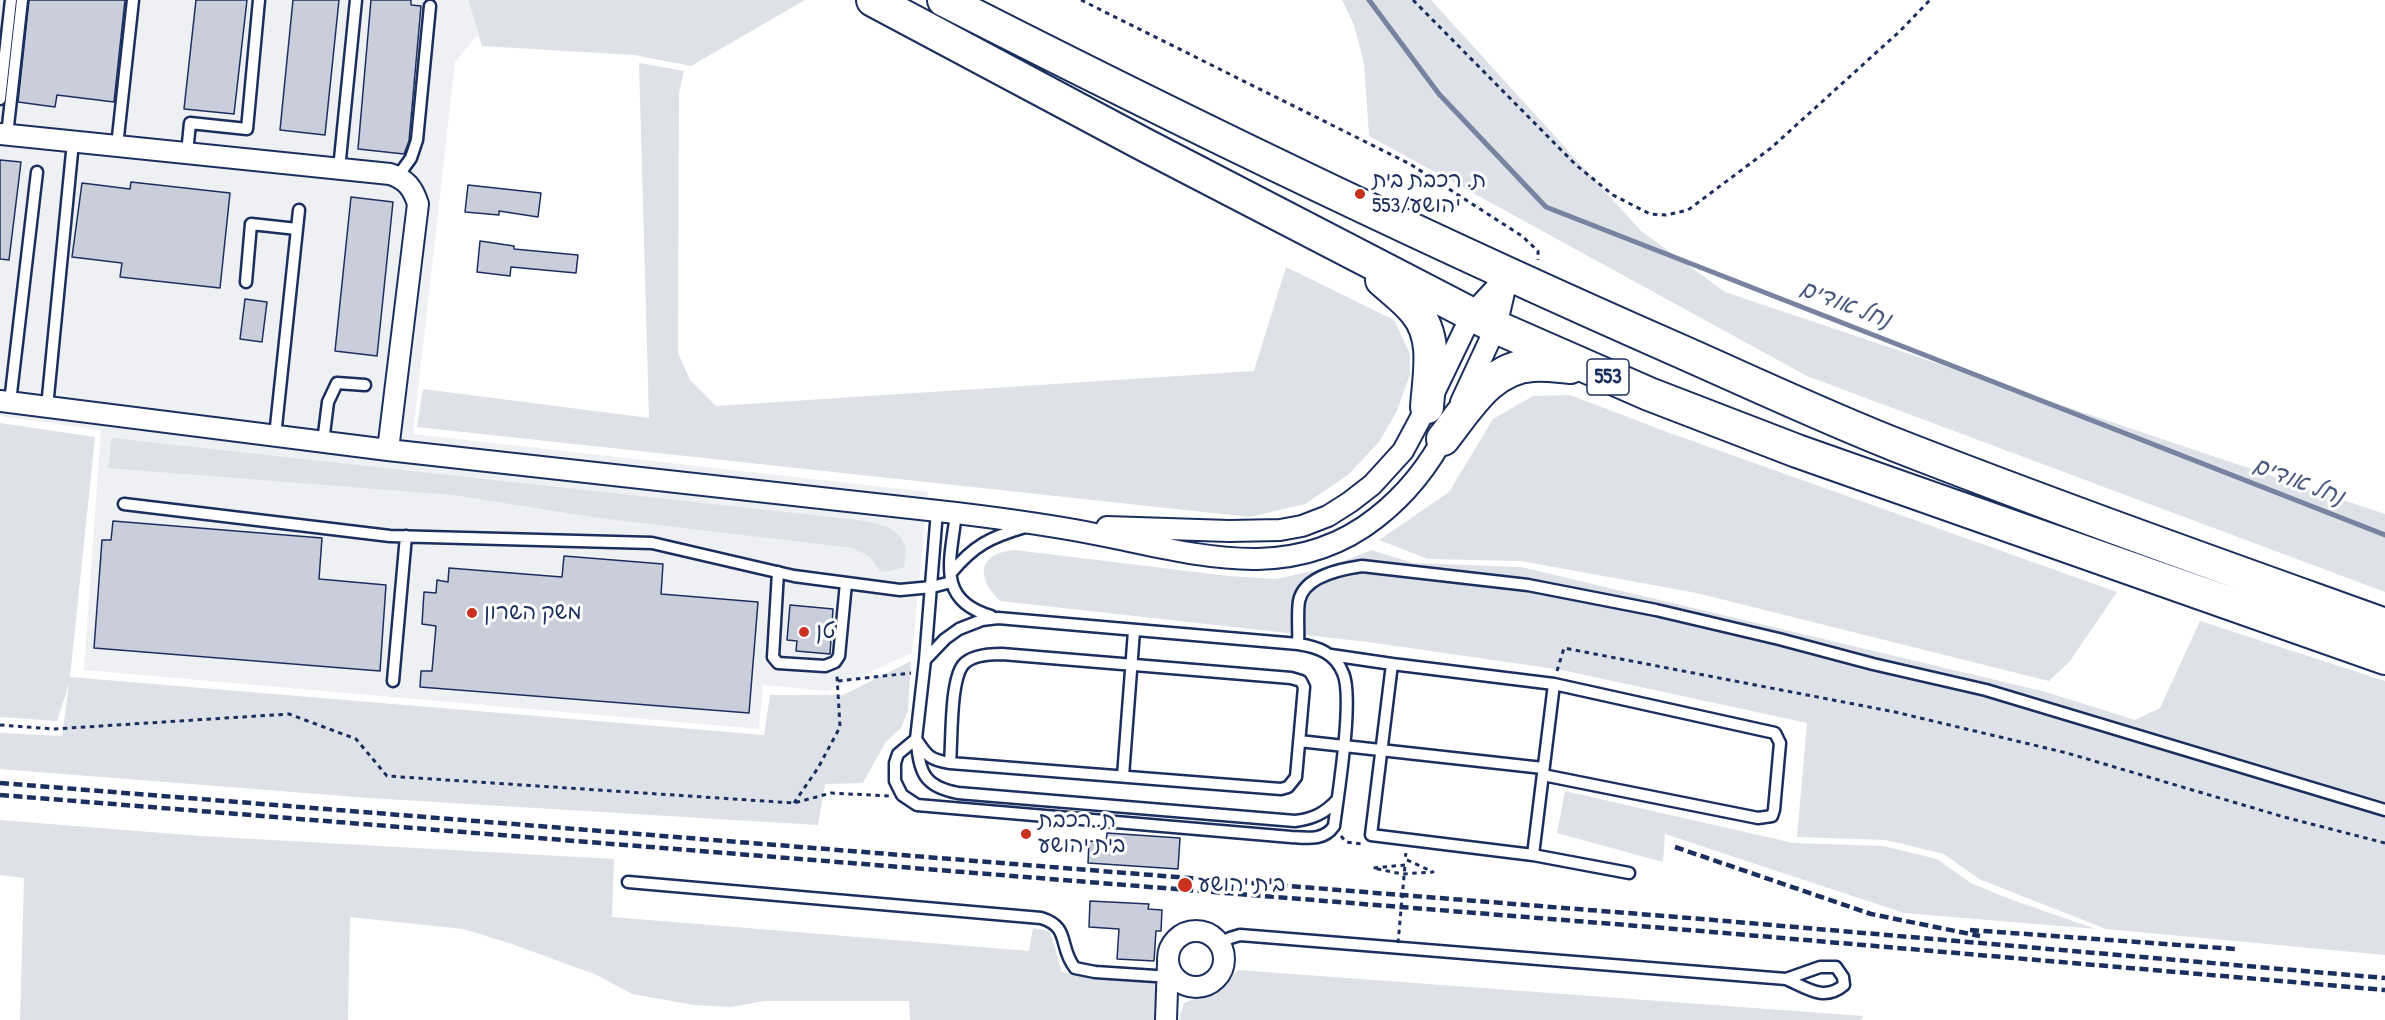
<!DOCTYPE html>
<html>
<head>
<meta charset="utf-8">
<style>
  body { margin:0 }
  canvas { display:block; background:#fff }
</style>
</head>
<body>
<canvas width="2385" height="1020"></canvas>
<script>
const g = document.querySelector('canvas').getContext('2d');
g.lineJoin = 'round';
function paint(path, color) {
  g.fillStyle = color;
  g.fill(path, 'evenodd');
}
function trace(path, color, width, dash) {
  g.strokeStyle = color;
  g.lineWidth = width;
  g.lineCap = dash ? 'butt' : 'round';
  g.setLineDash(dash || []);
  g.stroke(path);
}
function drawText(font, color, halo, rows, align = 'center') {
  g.font = font + ' "Patrick Hand","Playpen Sans Hebrew",sans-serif';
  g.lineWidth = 6;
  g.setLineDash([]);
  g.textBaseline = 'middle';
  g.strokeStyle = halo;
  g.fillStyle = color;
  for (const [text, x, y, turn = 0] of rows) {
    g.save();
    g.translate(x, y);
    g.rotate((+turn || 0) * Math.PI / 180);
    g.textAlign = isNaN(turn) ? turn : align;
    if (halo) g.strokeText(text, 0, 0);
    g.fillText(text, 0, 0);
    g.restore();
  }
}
paint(new Path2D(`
  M0 0H468L478 35 455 62 413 434 928 492 912 653 828 691 763 685 759 729 84 670 101 430 0 416Z`), '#eff0f4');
paint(new Path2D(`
  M468 0H805L691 66 634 55 482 46Z
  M1342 0H1431L1641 231 1725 292 2385 514V592L1807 376 1369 136 1364 63 1354 25Z
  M639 63 684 71 679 93 678 353 690 380 716 406 1254 371 1286 267 1394 320 1410 354V374L1397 411 1379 442 1348 475 1305 504 1250 517 417 427 423 389 649 418Z
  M1570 395 1667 432 2117 592 2070 661 2049 681 1697 593 1521 561 1428 559 1379 540 1449 492 1493 419 1533 396Z
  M0 423 95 437 70 677 764 735 770 695H843L911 661 908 710 901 728 885 743 863 783 825 784 818 825 369 798 0 769V733L62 736 69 684 57 721 0 717Z
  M112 438 858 520C888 525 912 531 904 567L891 571 881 572 870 557 853 548 599 518 453 495 108 468Z
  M1015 550 1228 576 1276 579 1326 568 1372 550 1413 563 1521 567 2046 692 2135 720 2160 708 2200 621 2385 681V955L2106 929 1979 879 1944 854 1886 840 1797 837 1807 723 1562 670 1368 642 1000 601C975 577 978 553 1015 550Z
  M1565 791 1793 843 1883 846 1937 859 1971 883 2004 897 2096 929 1904 913 1665 834 1663 862 1557 833Z
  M0 820 200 836 614 859 612 917 1029 951 1033 928 1049 931C1055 942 1057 959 1062 972L1087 977 1160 983 1156 1020H910L909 1001H764L731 1007 694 1005 632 994 597 975 509 943 463 929 350 917 348 1020H20L24 878 0 875Z
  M1238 970 1863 1016 1861 1020H1179L1184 1003 1222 988Z`), '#dee1e7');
trace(new Path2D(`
  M1369 0 1439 94 1546 207 2385 535`), '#77839f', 5);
const building = new Path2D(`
  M29 0H125L114 102 57 95 55 107 18 102Z
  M196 0H247L234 114 184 109Z
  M293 0H339L325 135 280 130Z
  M371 0H411V5L421 6 409 141 404 154 358 149Z
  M0 160 21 162 9 260 0 259Z
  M131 182 230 193 220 288 120 277 122 263 72 257 82 183 130 189Z
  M468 185 541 193 538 217 499 211V215L465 212Z
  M351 197 393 202 377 356 335 351Z
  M480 241 514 246V249L578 255 576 273 511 267 510 276 477 272Z
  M245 299 267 302 262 342 240 339Z
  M113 521 322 538 319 579 386 585 380 671 94 648 102 540H111Z
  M564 556 663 564 661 594 758 602 749 713 420 687 421 671H432L436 626 422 624 424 592 436 593 437 580 448 582 449 568 562 577Z
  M790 605 833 609 830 654 796 651 797 641 787 640Z
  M1107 833 1180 838 1178 869 1088 863 1089 841 1106 842Z
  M1090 901 1149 904 1148 909 1162 910 1161 931H1156L1154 961 1117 959 1119 929 1089 927Z`);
paint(building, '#caceda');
trace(building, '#1b2f5e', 1.5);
const service = new Path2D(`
  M0 99 11 0
  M7 135 22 0
  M117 146 133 0
  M187 153 190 123 247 129 259 0
  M339 169 356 0
  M398 176 411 158 417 140 430 6
  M246 282 251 224 297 229
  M10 402 37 172
  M47 407 73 142
  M275 436 299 210
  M323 442 328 402 337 383 365 385
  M124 504 390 536 652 543 794 576 900 590 932 587 951 582
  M956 513C951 559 935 600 991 616
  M778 572 773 657 778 663 825 666 835 662 839 656 846 583
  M951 573C974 545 991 537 1025 527
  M998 618 1298 644C1318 647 1335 653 1343 673 1354 697 1338 795 1334 826 1324 841 1307 838 1291 837L917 805 902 795 895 781V763L898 754 916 739 925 660 945 639 959 629 982 620Z
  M1298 644C1299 631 1297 614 1299 601 1304 576 1341 569 1362 566L1528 585 1656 610 1779 639 1873 664 1986 690 2385 810
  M1331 655 1392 664
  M925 660 937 511
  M1392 664 1554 684 1533 855 1371 835Z
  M393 681 406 536
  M916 739C927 756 930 760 950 763L1281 789 1288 787 1296 777 1304 687 1301 681 1291 678 1002 654C990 654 971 655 963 665 950 681 952 741 950 763
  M1299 741 1543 768
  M917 742C919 774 926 787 958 793L1295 821C1313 819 1325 813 1337 800
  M1543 775 1758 818 1772 816 1774 810 1780 743 1775 733 1554 684
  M1123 776 1134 631
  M1533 855 1629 873
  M628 882 1041 918C1071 927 1058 947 1075 968L1095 972 1171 977
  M1219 944 1230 938 1240 935 1786 979C1807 988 1824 1002 1844 985L1843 977 1836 967H1820L1786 979`);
const minor = new Path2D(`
  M0 134 390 174C406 179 413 188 418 204L388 450
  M0 401 388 450 956 513C1005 519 1052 525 1100 535 1196 554 1291 585 1376 518 1407 494 1429 466 1447 431
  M1461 402 1496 327 1508 275
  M1107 527 1229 531 1280 530 1302 526 1328 516 1350 502 1372 485 1403 451 1432 397 1472 314 1507 276
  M1168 959a28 28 0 1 1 56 0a28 28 0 1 1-56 0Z
  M1166 1020 1168 962`);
const primary = new Path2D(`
  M873 0 1143 144 1496 327 1649 394 1797 451 2385 658
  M944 0C1183 122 1425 239 1671 347 1746 380 1820 415 1896 445 2057 508 2221 566 2385 625
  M1382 280C1393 290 1407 300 1416 312 1438 338 1429 376 1427 407
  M1443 439C1467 409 1490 367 1533 365 1545 364 1558 366 1570 367`);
trace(service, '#1b2f5e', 15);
trace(minor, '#1b2f5e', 24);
trace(primary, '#1b2f5e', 36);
trace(new Path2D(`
  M1081 0 1410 164 1522 236 1538 251V260
  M1413 0 1576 165 1613 195 1650 214 1666 215 1688 210 1771 148 1900 31 1930 0
  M1557 671 1564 648 1895 712 2067 753 2284 817 2385 843
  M838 681 911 673
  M0 725 54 729 289 714 356 739 387 776 794 803 831 793 889 796
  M794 803 818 768 840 727 837 676
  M1341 836 1346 842 1362 844
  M1405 865 1373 868 1402 874 1433 872 1405 859 1406 853`), '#1b2f5e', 3, [4.5, 4.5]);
trace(service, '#fff', 10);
trace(minor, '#fff', 20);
trace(primary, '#fff', 32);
trace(new Path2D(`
  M0 783 1702 919 2385 978
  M0 795 1701 931 2385 990
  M1675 847 1871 914 1980 936
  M1970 930 2235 949`), '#1b2f5e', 4.5, [9, 4.5]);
trace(new Path2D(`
  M1398 943 1405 865`), '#1b2f5e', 3, [4.5, 4.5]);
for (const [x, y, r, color] of [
  [1360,194,6,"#c8321e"],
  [472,613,6,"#c8321e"],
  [804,632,6,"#c8321e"],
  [1026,834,6,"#c8321e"],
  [1185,885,8,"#c8321e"]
]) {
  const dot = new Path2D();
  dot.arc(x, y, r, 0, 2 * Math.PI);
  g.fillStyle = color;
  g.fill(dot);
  trace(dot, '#fff', 2);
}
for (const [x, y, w] of [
  [1608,377,42]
]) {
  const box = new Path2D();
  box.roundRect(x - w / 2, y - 18, w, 36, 4.5);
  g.fillStyle = '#fff';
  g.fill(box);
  trace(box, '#1b2f5e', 1.5);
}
drawText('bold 21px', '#1b2f5e', null, [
  ["553",1608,377]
]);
drawText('22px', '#1b2f5e', '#fff', [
  ["ת. רכבת בית",1372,181],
  ["יהושע/553",1372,206],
  ["משק השרון",484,613],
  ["טן",816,632],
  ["ת. רכבת",1038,821],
  ["בית יהושע",1038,846],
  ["בית יהושע",1198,885]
], 'left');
drawText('italic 24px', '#49597e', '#fff', [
  ["נחל אודים",1845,305,21],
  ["נחל אודים",2298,482,21]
]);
</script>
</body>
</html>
